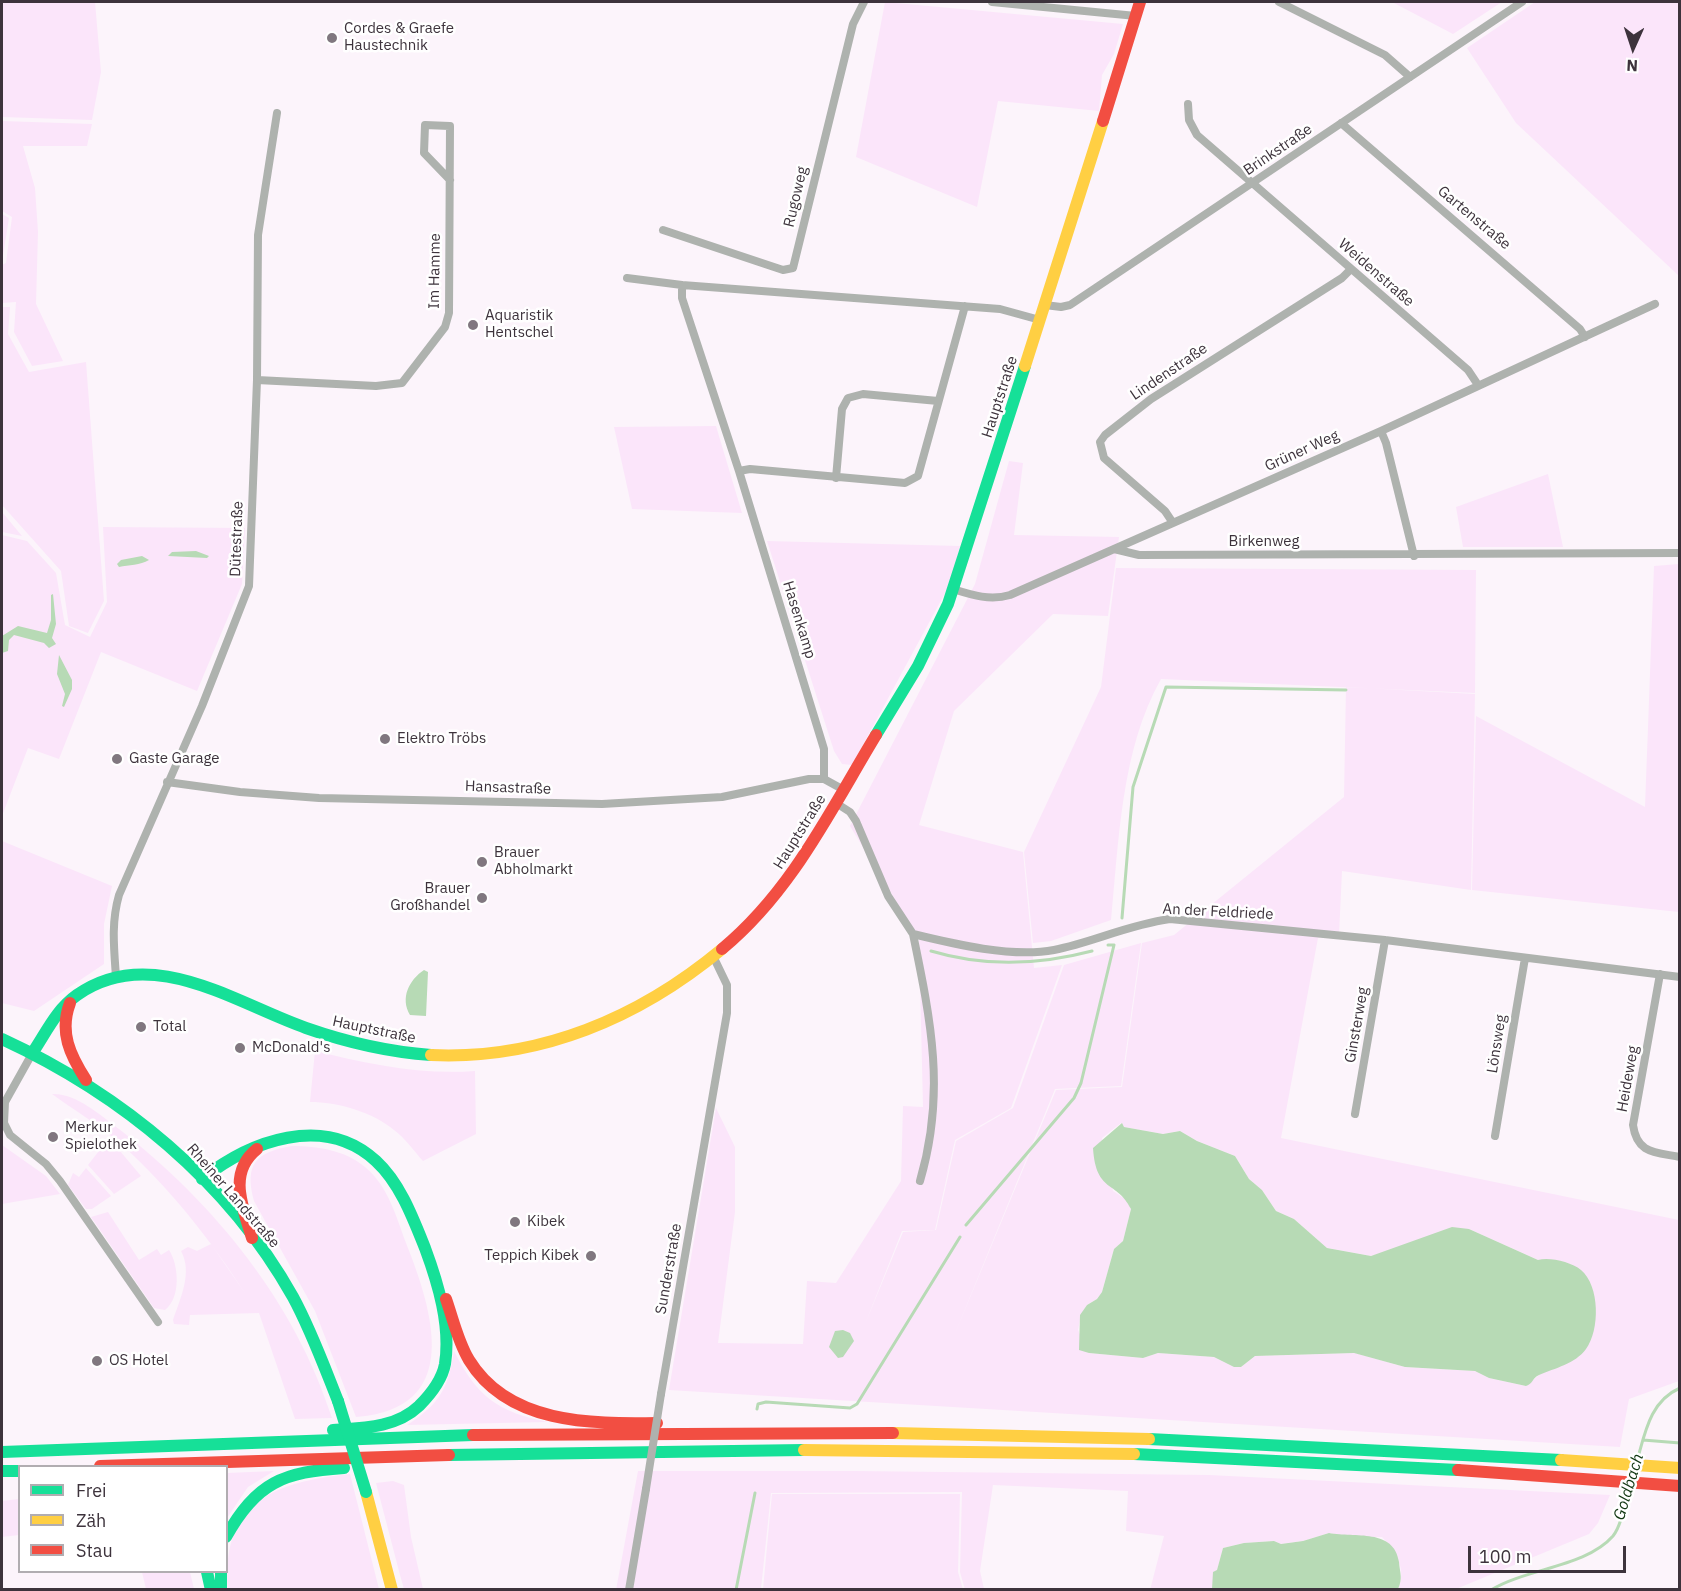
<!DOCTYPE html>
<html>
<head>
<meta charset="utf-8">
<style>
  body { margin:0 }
  #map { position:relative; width:1681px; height:1591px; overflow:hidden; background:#fcf4fb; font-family:"IBM Plex Sans",sans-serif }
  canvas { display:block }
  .frame { position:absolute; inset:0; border:3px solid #3d333c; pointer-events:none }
  .legend { position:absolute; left:18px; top:1465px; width:210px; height:108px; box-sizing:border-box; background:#fff; border:2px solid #b1adb1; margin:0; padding:8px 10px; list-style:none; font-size:18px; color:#3d333c }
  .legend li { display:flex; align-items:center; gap:12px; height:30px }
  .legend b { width:30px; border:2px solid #b1adb1 }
  .north { position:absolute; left:1603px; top:18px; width:60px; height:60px; -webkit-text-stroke:4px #fff; paint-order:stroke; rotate:183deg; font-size:16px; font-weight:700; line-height:24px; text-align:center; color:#3d333c }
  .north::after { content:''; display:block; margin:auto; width:21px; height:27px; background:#3d333c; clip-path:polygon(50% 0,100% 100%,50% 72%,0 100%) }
  .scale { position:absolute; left:1468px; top:1546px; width:158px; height:27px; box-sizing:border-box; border:3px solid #3d333c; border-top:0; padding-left:8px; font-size:18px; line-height:21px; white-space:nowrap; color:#3d333c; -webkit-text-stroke:4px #fff; paint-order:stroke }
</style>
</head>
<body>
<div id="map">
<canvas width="1681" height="1591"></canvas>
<div class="frame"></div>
<ul class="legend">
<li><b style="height:8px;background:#16e098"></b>Frei</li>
<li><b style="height:8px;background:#ffcf43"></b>Zäh</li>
<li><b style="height:8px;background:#f24e42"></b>Stau</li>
</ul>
<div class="north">N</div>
<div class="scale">100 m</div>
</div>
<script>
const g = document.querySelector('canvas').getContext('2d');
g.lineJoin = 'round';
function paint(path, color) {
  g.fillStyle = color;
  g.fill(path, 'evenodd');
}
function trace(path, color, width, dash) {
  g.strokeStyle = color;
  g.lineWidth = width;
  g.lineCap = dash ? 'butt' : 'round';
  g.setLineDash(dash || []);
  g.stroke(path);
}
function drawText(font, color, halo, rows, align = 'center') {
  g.font = font + ' "IBM Plex Sans",sans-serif';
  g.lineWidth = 5;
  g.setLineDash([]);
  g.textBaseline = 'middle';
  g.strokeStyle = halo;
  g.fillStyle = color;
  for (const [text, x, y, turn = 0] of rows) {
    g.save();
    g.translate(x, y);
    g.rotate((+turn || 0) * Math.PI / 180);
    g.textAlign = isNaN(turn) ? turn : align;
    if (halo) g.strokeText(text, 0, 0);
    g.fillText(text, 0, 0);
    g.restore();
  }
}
paint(new Path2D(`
  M2 2H95L101 72 92 120 2 117Z
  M885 2 1123 24 1114 54 1102 75 1099 111 998 101 977 207 856 157Z
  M1392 2H1502L1453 34Z
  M1535 2H1679V276L1516 123 1467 48Z
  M2 121 92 124 87 146H23L35 188 38 232 36 304 63 361 32 366 14 332 16 302 2 303V265L6 263 12 217 2 211Z
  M2 214 9 218 2 262Z
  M2 307H10L8 334 29 372 86 362 104 601 88 633 69 626 61 571 2 505Z
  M716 426 742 513 632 509 614 427Z
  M1009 461 1023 463 1014 535 1119 537 1108 616 1053 614 954 711 919 825 1023 852 1034 968 1062 965 1011 1108 955 1140 935 1230 902 1231 865 1324 903 1232 936 1230 956 1141 1013 1108 1064 965 1141 943 1121 1086 1055 1089 954 1336 1056 1090 1122 1087 1142 943 1174 935 1344 797 1346 687 1475 694 1471 890 1342 871 1339 935 1318 938 1281 1138 1679 1220V1381L1629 1399 1620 1447 669 1390 716 1108 735 1147V1212L718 1343 803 1344 807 1281 836 1283 901 1181 903 1106 923 1107 919 939 850 826 975 584ZM1121 1123 1124 1127 1163 1134 1180 1131 1197 1141 1235 1156 1249 1179 1262 1190 1276 1211 1294 1219 1327 1248 1371 1256 1469 1229 1538 1260 1539 1375 1526 1386 1489 1378 1475 1371 1405 1367 1355 1353 1255 1356 1241 1367H1234L1214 1357 1158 1353 1143 1358 1089 1353 1078 1330 1081 1315 1087 1305 1097 1299 1102 1292 1114 1249 1123 1241 1131 1209 1127 1200 1113 1191 1102 1138Z
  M1548 474 1563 547H1463L1456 507Z
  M2 512 22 536 2 532Z
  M103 527 245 528 242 584 197 691 101 652 59 759 28 748 2 816V535L27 541 56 573 65 625 90 637 107 602Z
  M767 541 960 546 951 582 852 765 842 764 834 751Z
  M1679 564V912L1472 890 1476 716 1645 807 1654 566Z
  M1116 568 1476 570 1475 693 1161 679C1121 750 1119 840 1111 920L1051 941 1033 943 1024 852 1101 687Z
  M2 841 112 886 104 924V964L34 1011 2 1003Z
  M315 1051C368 1064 420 1075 475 1071L476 1134 423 1161C414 1151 405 1138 394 1130 373 1112 337 1102 310 1102Z
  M52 1094C76 1093 100 1115 119 1129 214 1203 295 1302 332 1418L295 1419 259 1313 190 1315 189 1325 174 1324 173 1320C180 1299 193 1273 181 1251L188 1247 197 1251 211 1244 247 1296C210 1239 170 1188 120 1143 99 1125 74 1110 52 1094Z
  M109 1138 141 1176 114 1194 88 1165Z
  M2 1145 46 1176 60 1194 2 1204Z
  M292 1146C317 1146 345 1150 365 1167 388 1186 396 1216 406 1243 433 1311 464 1409 356 1417L315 1311 254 1201C244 1164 256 1152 292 1146Z
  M86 1168 111 1196 92 1209H86L68 1185 73 1173 79 1177Z
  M108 1212 139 1260 157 1249 161 1255 169 1250C179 1265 181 1298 165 1310L154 1308 91 1217Z
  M454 1351C477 1397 498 1412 548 1422L407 1425C439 1404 448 1390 454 1351Z
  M274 1471 248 1487 227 1518V1473Z
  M638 1471H855L1209 1475 1610 1495 1598 1523 1589 1534 1456 1589H1398C1407 1569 1396 1552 1382 1537H1350L1329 1533 1303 1541 1281 1544 1274 1541 1244 1543 1223 1548 1212 1589 1150 1590 1164 1536 1126 1531 1128 1491 993 1485 980 1571 984 1589 965 1590 960 1572 962 1492 771 1493 761 1589 616 1590Z
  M350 1474 379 1589 228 1590C221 1502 274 1482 350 1474Z
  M393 1481 404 1485 411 1537 423 1589H404L400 1575 376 1483Z
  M772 1494H960L958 1572 963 1589H763Z
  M19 1499V1535L2 1537V1501Z
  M142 1572H190L194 1589H146Z`), '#fbe5fa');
paint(new Path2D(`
  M196 551 209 556 207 558 168 556 172 552Z
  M142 556 149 560C140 565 129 565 119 567L117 564 121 560Z
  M53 594 56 624 52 638 56 644 49 648 44 643 14 635 9 640 8 651 2 653V636L18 626 47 633 51 620V595Z
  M59 655 72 680V689L64 707 62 706 65 694 57 674Z
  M424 970 428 972 426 1016 410 1015C400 998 409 980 424 970Z
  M1122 1123 1124 1127 1163 1134 1180 1131 1197 1141 1235 1156 1249 1179 1262 1190 1276 1211 1294 1219 1327 1248 1371 1256 1452 1227 1469 1229 1538 1260C1550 1257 1571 1262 1581 1270 1600 1286 1600 1330 1586 1349 1575 1364 1555 1368 1539 1375 1532 1378 1533 1384 1526 1386L1489 1378 1475 1371 1405 1367 1354 1353 1255 1356 1241 1367H1234L1214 1357 1158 1353 1143 1358 1089 1353 1079 1350 1080 1315 1087 1305 1097 1299 1102 1292 1114 1249 1123 1241 1131 1209C1117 1180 1096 1194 1093 1148Z
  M843 1330 850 1333 854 1341 843 1357 838 1358 829 1347 835 1331Z
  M1329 1533C1355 1538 1394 1528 1399 1562 1400 1574 1403 1578 1398 1589H1212L1213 1572 1217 1570 1223 1548 1244 1543 1274 1541 1281 1544 1303 1541Z`), '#b7dab5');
trace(new Path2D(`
  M1122 918 1133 787 1166 687 1346 690
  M931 951C984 967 1039 965 1092 951
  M966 1225 1074 1098 1081 1083 1114 945H1108
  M757 1409 758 1404 766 1402 850 1408 857 1404 960 1237
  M1643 1440 1680 1443
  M1637 1461C1645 1433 1650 1401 1680 1388
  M736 1590 755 1493
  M1491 1590C1527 1568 1586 1567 1613 1536 1622 1525 1625 1501 1629 1487`), '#b7dab5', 3);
trace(new Path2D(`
  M992 2 1136 16
  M1279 2 1385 55 1410 77
  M1188 104 1189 120 1197 135 1468 370 1478 385
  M1341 123 1580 329 1585 337
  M663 230 783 270 793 268 853 24 864 2
  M627 278 682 285
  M1045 305 1061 307 1070 305 1522 2
  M257 380 376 386 402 383 445 327 449 313 450 126 425 125 424 153 450 180
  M1381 431 1386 443 1414 556
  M739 471 750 469 905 483 918 476 965 306
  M836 478 842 409 848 398 863 394 938 401
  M1173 523 1165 511 1104 458 1100 442 1105 435 1151 399 1342 278 1351 269
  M1114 549 1139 555 1680 553
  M953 589C972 595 990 601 1010 595L1381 431 1655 304
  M824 779V749L739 471 682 298V285L1000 309 1040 320
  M167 782 240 792 319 798 602 804 722 797 809 779H824L844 790
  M836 803 850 812 856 821 888 896 913 934C954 944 1012 958 1054 950 1094 942 1127 925 1170 919L1385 940 1680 977
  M913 934C931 1021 946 1093 920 1181
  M1660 974 1633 1125C1637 1154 1655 1152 1680 1157
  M116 977C114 948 111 923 119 895L202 706 249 586 257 380 258 235 277 113
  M33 1052 5 1102 4 1123 10 1135 46 1164 60 1181 158 1322
  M1355 1114 1385 940
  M1495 1136 1525 958
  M661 1394 727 1013V985L713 956
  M629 1590 646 1489`), '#aeb2ae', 8);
trace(new Path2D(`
  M876 735 918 666 948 604 1025 366
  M2 1039C121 1094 228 1181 293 1297 311 1330 324 1366 338 1401
  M33 1052C47 1031 56 1010 77 995 151 943 235 1003 306 1028 346 1042 389 1052 431 1055
  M202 1179C250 1141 324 1113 376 1161 400 1183 413 1218 425 1248 438 1283 451 1326 445 1364 442 1380 430 1395 419 1406 396 1428 363 1428 333 1430
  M1149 1439 1561 1460
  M2 1452 473 1435
  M1134 1454 1458 1470
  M449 1455 804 1450
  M2 1471H20
  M226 1537C256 1482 284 1472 344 1468
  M207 1572 211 1590
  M221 1572V1590`), '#16e098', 12);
trace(new Path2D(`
  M1025 366 1103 121
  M431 1055C540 1060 639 1018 722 949
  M893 1433 1149 1439
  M804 1450 1134 1454
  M1561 1460 1680 1468
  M366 1492 392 1590`), '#ffcf43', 12);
trace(new Path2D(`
  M1103 121 1140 2
  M722 949C792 891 830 811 876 735
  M70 1003C59 1032 70 1055 86 1080
  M252 1238C243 1207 227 1173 257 1149
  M446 1299C453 1319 458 1342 469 1360 508 1424 590 1424 657 1423
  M473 1435 893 1433
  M100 1466 449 1455
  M1458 1470 1680 1486`), '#f24e42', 12);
trace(new Path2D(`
  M646 1489 661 1394`), '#aeb2ae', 8);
trace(new Path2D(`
  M338 1401 366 1492`), '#16e098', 12);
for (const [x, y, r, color] of [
  [332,38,6,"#80777f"],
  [473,325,6,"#80777f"],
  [385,739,6,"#80777f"],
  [117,759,6,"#80777f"],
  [482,862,6,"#80777f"],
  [482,898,6,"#80777f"],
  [141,1027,6,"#80777f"],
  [240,1048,6,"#80777f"],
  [53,1137,6,"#80777f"],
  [515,1222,6,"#80777f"],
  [591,1256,6,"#80777f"],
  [97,1361,6,"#80777f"]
]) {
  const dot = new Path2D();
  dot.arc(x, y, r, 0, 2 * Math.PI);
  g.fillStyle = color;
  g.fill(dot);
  trace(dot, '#fff', 2);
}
drawText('15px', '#3d333c', '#fff', [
  ["Cordes & Graefe",344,29],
  ["Haustechnik",344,46],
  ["Aquaristik",485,316],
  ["Hentschel",485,333],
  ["Elektro Tröbs",397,739],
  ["Gaste Garage",129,759],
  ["Brauer",494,853],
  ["Abholmarkt",494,870],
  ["Brauer",470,889,"right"],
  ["Großhandel",470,906,"right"],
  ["Total",153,1027],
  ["McDonald's",252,1048],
  ["Merkur",65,1128],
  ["Spielothek",65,1145],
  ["Kibek",527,1222],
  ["Teppich Kibek",579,1256,"right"],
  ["OS Hotel",109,1361]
], 'left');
drawText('15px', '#3d333c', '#fff', [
  ["Brinkstraße",1278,150,-34],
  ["Rugoweg",796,197,-77],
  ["Gartenstraße",1474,218,40],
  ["Im Hamme",435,271,-89],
  ["Weidenstraße",1376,273,41],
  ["Lindenstraße",1169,372,-34],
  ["Hauptstraße",1000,397,-72],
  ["Grüner Weg",1302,451,-24],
  ["Dütestraße",237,539,-88],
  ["Birkenweg",1264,542],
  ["Hasenkamp",799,620,73],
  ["Hansastraße",508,788,2],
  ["Hauptstraße",800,832,-58],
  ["An der Feldriede",1218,912,3],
  ["Ginsterweg",1357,1025,-80],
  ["Hauptstraße",374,1030,12],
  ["Lönsweg",1497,1044,-81],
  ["Heideweg",1628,1079,-80],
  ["Rheiner Landstraße",233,1196,49],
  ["Sunderstraße",669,1269,-80]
]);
drawText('italic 16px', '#103611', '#fff', [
  ["Goldbach",1629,1487,-73]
]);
</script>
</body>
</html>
